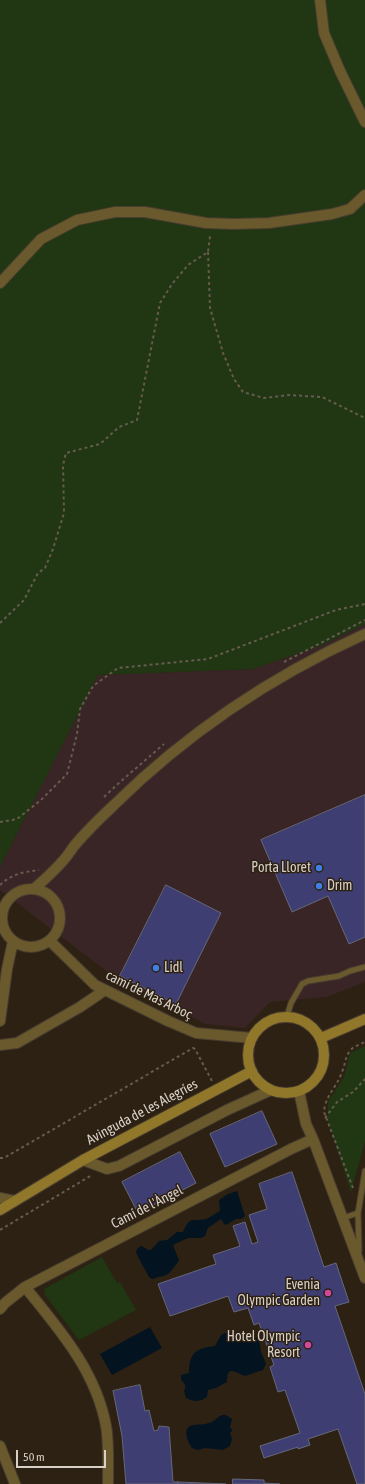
<!DOCTYPE html>
<html>
<head>
<meta charset="utf-8">
<style>
  body { margin:0 }
  #map { position:relative; width:365px; height:1484px; overflow:hidden; background:#2d2113; font-family:"Asap Condensed",sans-serif }
  canvas { display:block }
  .scale { position:absolute; left:16px; top:1450px; width:90px; height:18px; box-sizing:border-box; border:2px solid #d8d0c7; border-top:0; padding-left:5px; font-size:12px; line-height:14px; white-space:nowrap; color:#d8d0c7; -webkit-text-stroke:3px #2d2113; paint-order:stroke }
</style>
</head>
<body>
<div id="map">
<canvas width="365" height="1484"></canvas>
<div class="scale">50 m</div>
</div>
<script>
const g = document.querySelector('canvas').getContext('2d');
g.lineJoin = 'round';
function paint(path, color) {
  g.fillStyle = color;
  g.fill(path, 'evenodd');
}
function trace(path, color, width, dash) {
  g.strokeStyle = color;
  g.lineWidth = width;
  g.lineCap = dash ? 'butt' : 'round';
  g.setLineDash(dash || []);
  g.stroke(path);
}
function drawText(font, color, halo, rows, align = 'center') {
  g.font = font + ' "Asap Condensed",sans-serif';
  g.lineWidth = 3;
  g.setLineDash([]);
  g.textBaseline = 'middle';
  g.strokeStyle = halo;
  g.fillStyle = color;
  for (const [text, x, y, turn = 0] of rows) {
    g.save();
    g.translate(x, y);
    g.rotate((+turn || 0) * Math.PI / 180);
    g.textAlign = isNaN(turn) ? turn : align;
    if (halo) g.strokeText(text, 0, 0);
    g.fillText(text, 0, 0);
    g.restore();
  }
}
paint(new Path2D(`
  M365 624V982L326 997 270 1002 245 1028 205 1024 113 976 0 890V867L98 675 253 669 322 645Z`), '#392525');
paint(new Path2D(`
  M0 0H365V624L322 645 253 669 98 675 0 867Z
  M365 1046V1141L351 1192 328 1121V1102L344 1077 350 1053Z
  M102 1257 117 1283 120 1282 136 1310 79 1340 45 1295 44 1289Z`), '#213713');
paint(new Path2D(`
  M237 1191 245 1216 241 1219H236L226 1225 224 1224 221 1219 208 1228 205 1236 201 1238H188L173 1245 179 1260C176 1265 172 1271 168 1274 165 1276 161 1276 158 1277 154 1279 153 1280 149 1277L137 1255 136 1251 139 1247 142 1246 148 1250H151L159 1241 167 1240 177 1232H183C190 1215 193 1222 206 1219 211 1217 216 1213 220 1211L219 1200 228 1194Z
  M150 1327 162 1348 112 1375 100 1354Z
  M225 1333H232L240 1339 250 1338 253 1336 259 1339 261 1352 266 1364 263 1370 245 1376C235 1373 227 1364 227 1382L216 1388 208 1390 207 1397C200 1402 194 1402 186 1398L184 1391C187 1384 184 1384 181 1379V1375L189 1373C189 1353 196 1348 215 1346L221 1335Z
  M222 1415H226L232 1419 230 1428 232 1429V1431L230 1433 232 1439 230 1446 223 1450 205 1448 198 1450 192 1448C188 1442 181 1428 193 1425 198 1424 204 1425 209 1423 214 1422 217 1417 222 1415Z`), '#031420');
const building = new Path2D(`
  M365 795V937L349 944 328 896 292 912 261 840Z
  M166 885 221 913 176 1004 120 976Z
  M262 1111 277 1144 225 1167 210 1134Z
  M180 1152 196 1183 138 1213 122 1182Z
  M292 1172 324 1267 336 1263 349 1302 335 1306 365 1394V1484H357L338 1429 308 1439 310 1445 298 1449V1447L264 1458 260 1446 300 1433 285 1390 278 1392 270 1367 274 1365 259 1323 254 1325 248 1308 234 1312 228 1296 170 1316 158 1284 216 1264 213 1255 240 1246 233 1226 245 1222 252 1244 258 1242 249 1215 267 1209 259 1184Z
  M140 1385 145 1411 149 1410 154 1431 158 1430 159 1426 169 1427 173 1482H178V1484H126L122 1436 113 1391Z
  M233 1479 264 1480V1483L280 1484H233Z
  M178 1482 226 1484H178Z`);
paint(building, '#3f3e72');
trace(building, '#65677a', 1);
const lane = new Path2D(`
  M287 1016 291 1003 302 984 308 981 339 976 350 971 365 967
  M343 1218 358 1213
  M359 1251 358 1213 365 1171`);
const street = new Path2D(`
  M320 0 324 33 340 71 365 122
  M0 283 41 239 77 220 115 212H145L206 223 234 224 269 223 332 214 350 209 365 195
  M35 888C44 880 53 872 61 863 66 858 70 852 74 846 86 832 100 818 114 805 187 733 272 676 365 634
  M2 918a29 29 0 1 1 58 0a29 29 0 1 1-58 0Z
  M50 941 95 985 168 1021 196 1033 252 1038
  M0 1021 7 969 13 941
  M0 1045 17 1043 80 1007 105 990
  M299 1091 306 1124 313 1139 365 1278
  M83 1160 107 1169 119 1166 227 1110 271 1090
  M0 1198 15 1201
  M25 1287C59 1329 96 1371 106 1426 109 1442 108 1467 108 1484
  M0 1309 5 1303 25 1287 291 1149 313 1139
  M0 1446 15 1484`);
const secondary = new Path2D(`
  M248 1055a38 38 0 1 1 76 0a38 38 0 1 1-76 0Z
  M321 1038 365 1019
  M0 1210 83 1160 252 1071`);
trace(lane, '#483d30', 7);
trace(street, '#483d30', 12);
trace(secondary, '#483d30', 12);
trace(new Path2D(`
  M208 252 210 308 223 353 234 379 243 392 264 398 289 395 322 397 365 418
  M0 623 24 600 38 573 45 568 53 549 64 513 63 465 66 453 100 444 119 427 137 420 160 303 172 284 188 265 208 252 210 236 209 234
  M284 662 365 620
  M104 797 120 782 164 744
  M0 822 17 819 41 800 67 774 77 734 80 709 93 686 118 668 208 659 336 610 365 604
  M0 885C12 874 23 872 39 870
  M325 1118 337 1102 353 1092 365 1079
  M0 1158H4L193 1048 195 1049 212 1081
  M353 1188 324 1112C325 1096 337 1087 342 1072 345 1065 345 1058 349 1052 353 1046 359 1045 365 1042
  M0 1230 92 1175`), '#655b4e', 2, [3, 3]);
trace(lane, '#69592c', 5);
trace(street, '#69592c', 10);
trace(secondary, '#907729', 10);
for (const [x, y, r, color] of [
  [319,868,4,"#3f7fe0"],
  [319,886,4,"#3f7fe0"],
  [156,968,4,"#3f7fe0"],
  [328,1293,4,"#d1479c"],
  [308,1345,4,"#d1479c"]
]) {
  const dot = new Path2D();
  dot.arc(x, y, r, 0, 2 * Math.PI);
  g.fillStyle = color;
  g.fill(dot);
  trace(dot, '#2d2113', 1.5);
}
drawText('14px', '#d8d0c7', '#2d2113', [
  ["Porta Lloret",311,868],
  ["Drim",327,886,"left"],
  ["Lidl",164,968,"left"],
  ["Evenia",320,1285],
  ["Olympic Garden",320,1301],
  ["Hotel Olympic",300,1337],
  ["Resort",300,1353]
], 'right');
drawText('14px', '#d8d0c7', '#2d2113', [
  ["camí de Mas Arboç",149,995,26],
  ["Avinguda de les Alegríes",142,1112,-28],
  ["Camí de l'Àngel",147,1207,-27]
]);
</script>
</body>
</html>
